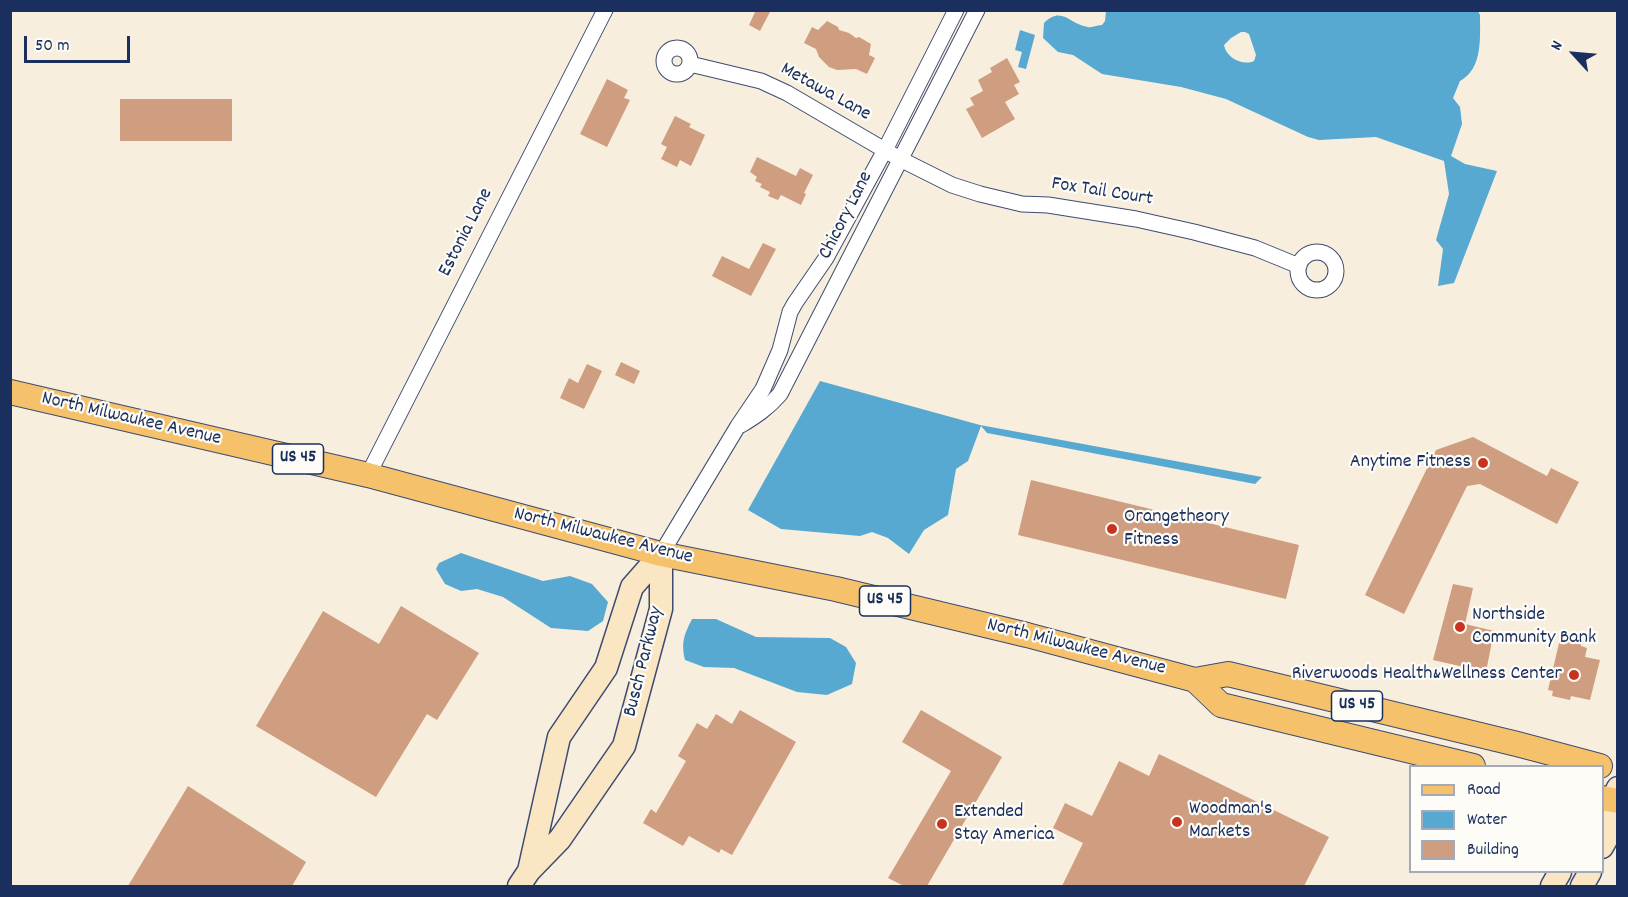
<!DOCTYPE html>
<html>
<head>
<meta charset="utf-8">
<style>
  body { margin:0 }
  #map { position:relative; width:1628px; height:897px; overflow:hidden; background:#f8eedd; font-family:Dekko,sans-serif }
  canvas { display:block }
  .frame { position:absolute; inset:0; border:12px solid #1b2f5e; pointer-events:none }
  .legend { position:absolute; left:1409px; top:765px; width:195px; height:108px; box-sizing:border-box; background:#fdfcf7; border:2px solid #a3aaba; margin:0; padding:8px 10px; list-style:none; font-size:18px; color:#1b2f5e }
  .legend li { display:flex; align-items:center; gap:12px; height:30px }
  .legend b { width:30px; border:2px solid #a3aaba }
  .north { position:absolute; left:1544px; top:24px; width:60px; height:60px; -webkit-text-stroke:4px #fdfcf7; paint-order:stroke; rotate:296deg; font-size:16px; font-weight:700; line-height:24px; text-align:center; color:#1b2f5e }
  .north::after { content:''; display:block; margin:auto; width:21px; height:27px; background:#1b2f5e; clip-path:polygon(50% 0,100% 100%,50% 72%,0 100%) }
  .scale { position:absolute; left:24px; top:36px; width:106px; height:27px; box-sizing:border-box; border:3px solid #1b2f5e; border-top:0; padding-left:8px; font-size:18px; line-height:21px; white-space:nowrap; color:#1b2f5e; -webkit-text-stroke:4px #fdfcf7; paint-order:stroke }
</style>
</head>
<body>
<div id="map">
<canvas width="1628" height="897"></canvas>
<div class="frame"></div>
<ul class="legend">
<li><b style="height:8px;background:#f5c16b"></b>Road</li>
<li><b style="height:16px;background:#57a9d2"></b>Water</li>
<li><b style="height:16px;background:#cf9d7f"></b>Building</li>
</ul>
<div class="north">N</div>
<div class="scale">50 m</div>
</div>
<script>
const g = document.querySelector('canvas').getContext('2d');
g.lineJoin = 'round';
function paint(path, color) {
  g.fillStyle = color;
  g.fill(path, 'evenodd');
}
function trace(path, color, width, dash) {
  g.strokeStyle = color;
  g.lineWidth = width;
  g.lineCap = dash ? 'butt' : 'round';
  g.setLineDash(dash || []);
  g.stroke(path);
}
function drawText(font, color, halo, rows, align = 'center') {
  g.font = font + ' Dekko,sans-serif';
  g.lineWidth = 4.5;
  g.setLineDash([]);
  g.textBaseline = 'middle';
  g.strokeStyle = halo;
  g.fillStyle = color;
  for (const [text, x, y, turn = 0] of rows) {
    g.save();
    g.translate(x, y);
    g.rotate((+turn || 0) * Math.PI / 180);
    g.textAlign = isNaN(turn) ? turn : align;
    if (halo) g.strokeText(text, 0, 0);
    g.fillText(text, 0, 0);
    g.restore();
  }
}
paint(new Path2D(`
  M1106 11H1478L1480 15C1480 37 1483 69 1460 81L1453 98 1460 107 1462 124 1451 156 1465 164 1497 171 1454 283 1438 286 1443 249 1436 240 1449 194 1444 161 1376 137 1319 140 1308 137 1226 99 1181 87 1102 74 1073 55 1058 52 1043 38 1044 23C1062 5 1070 25 1088 27 1092 28 1098 25 1102 25L1105 21ZM1241 32H1245L1249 34 1256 55 1254 61C1243 66 1226 58 1224 45L1231 38Z
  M1020 30 1035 35 1026 69 1018 67 1022 52 1015 50Z
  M820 381 980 425 1262 477 1255 484 987 433 981 426 968 461 956 469 948 515 924 530 909 554 888 538 872 532 860 536 781 529 748 510Z
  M461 553 543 581 570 576 592 584 608 602 603 621 588 631 551 628 503 597 477 589 461 591 445 584 436 569 439 563Z
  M692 619H716L756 637 830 638 846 647 856 663 852 684 827 695 797 692 734 668 704 667 685 660C681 642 684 635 692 619Z`), '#57a9d2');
paint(new Path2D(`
  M756 10H771L760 31 749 25Z
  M827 21 838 27 839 30 849 33 856 38 859 37 871 44 869 55 875 58 867 74 856 69 837 70 829 67 819 57 816 49 804 43 812 27 818 30Z
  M1007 58 1020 82 1014 85 1019 94 1005 102 1015 119 982 138 966 109 974 105 970 98 983 91 978 80 992 72 990 68Z
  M607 79 628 90 624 98 630 100 607 147 580 134Z
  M120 99H232V141H120Z
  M675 116 691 124 689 127 705 135 691 166 680 160 677 167 661 159 667 147 661 144Z
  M757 157 796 176 800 168 813 175 804 193 806 194 801 205 781 195 778 200 768 196 770 192 760 187 762 184 755 181 757 177 750 172Z
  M763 243 776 249 751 296 712 276 722 256 749 269Z
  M621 362 640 371 634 384 615 375Z
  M587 364 602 371 584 409 560 398 569 378 578 383Z
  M1473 437 1547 476 1551 468 1579 482 1557 524 1480 484 1467 486 1404 614 1365 595 1436 450Z
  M1031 480 1299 545 1286 599 1018 535Z
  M1453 584 1473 588 1465 624 1494 631 1486 672 1433 660Z
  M401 606 479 653 437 720 427 714 376 797 256 726 323 611 379 644Z
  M1560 639 1581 644V646L1587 648 1585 657 1600 660 1590 700 1571 696 1570 700 1552 696 1553 691 1548 690Z
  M740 710 796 742 732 855 721 849 719 853 689 836 683 846 643 823 651 809 656 813 686 761 678 756 697 723 707 729 716 714 732 724Z
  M921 710 1002 757 927 886H904L888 878 951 771 902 742Z
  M1159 754 1329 837 1304 886H1062L1083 843 1053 828 1065 803 1092 816 1119 761 1149 776Z
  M188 786 306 862 292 886H128Z`), '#cf9d7f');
const street = new Path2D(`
  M664 61a13 13 0 1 1 26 0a13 13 0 1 1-26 0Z
  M690 64 761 81 787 93 900 159 952 185 980 194 1022 204 1048 205 1136 219 1194 232 1255 248 1299 266
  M1298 271a19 19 0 1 1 38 0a19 19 0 1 1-38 0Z
  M741 425C756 416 768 408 780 394L977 10
  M368 475 605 10
  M661 554 738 426 763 389 780 350 790 312 795 303 826 258 885 150 956 10`);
const secondary = new Path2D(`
  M1602 847 1612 829V800L1618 788
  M529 871 559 737 606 668 632 587 661 554
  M519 886 529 871 560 839 624 746 661 609V554
  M1552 886 1560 872
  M1582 886 1590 872`);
const primary = new Path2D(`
  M10 392 368 475 661 554 836 589 1027 635 1195 680 1228 674 1517 744 1600 766
  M1195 680 1221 705 1473 766
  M1602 798 1618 801`);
trace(street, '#3c4c71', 17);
trace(secondary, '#3c4c71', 25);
trace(primary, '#3c4c71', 26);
trace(street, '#fff', 15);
trace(secondary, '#fbe6c4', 22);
trace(primary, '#f5c16b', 24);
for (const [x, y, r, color] of [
  [1483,463,6,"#c8321e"],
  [1112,529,6,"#c8321e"],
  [1460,627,6,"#c8321e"],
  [1574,675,6,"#c8321e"],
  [1177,822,6,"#c8321e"],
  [942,824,6,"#c8321e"]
]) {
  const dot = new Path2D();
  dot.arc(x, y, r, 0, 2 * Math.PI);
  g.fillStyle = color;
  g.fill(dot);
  trace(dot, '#fdfcf7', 2);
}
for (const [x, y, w] of [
  [298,459,51],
  [885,601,51],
  [1357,706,51]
]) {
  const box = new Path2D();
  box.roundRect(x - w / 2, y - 15, w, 30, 4.5);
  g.fillStyle = '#fdfcf7';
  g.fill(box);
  trace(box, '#1b2f5e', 1.5);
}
drawText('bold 18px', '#1b2f5e', null, [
  ["US 45",298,459],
  ["US 45",885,601],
  ["US 45",1357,706]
]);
drawText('20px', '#1b2f5e', '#fdfcf7', [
  ["Metawa Lane",825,93,29],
  ["Fox Tail Court",1102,193,9],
  ["Chicory Lane",847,216,-63],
  ["Estonia Lane",467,233,-63],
  ["North Milwaukee Avenue",131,420,13],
  ["North Milwaukee Avenue",603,537,14],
  ["North Milwaukee Avenue",1076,648,14],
  ["Busch Parkway",645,662,-76]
]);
drawText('20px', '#1b2f5e', '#fdfcf7', [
  ["Anytime Fitness",1471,463,"right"],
  ["Orangetheory",1124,518],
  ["Fitness",1124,541],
  ["Northside",1472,616],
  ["Community Bank",1472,639],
  ["Riverwoods Health&Wellness Center",1562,675,"right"],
  ["Woodman's",1189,810],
  ["Markets",1189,833],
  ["Extended",954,813],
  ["Stay America",954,836]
], 'left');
</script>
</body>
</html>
